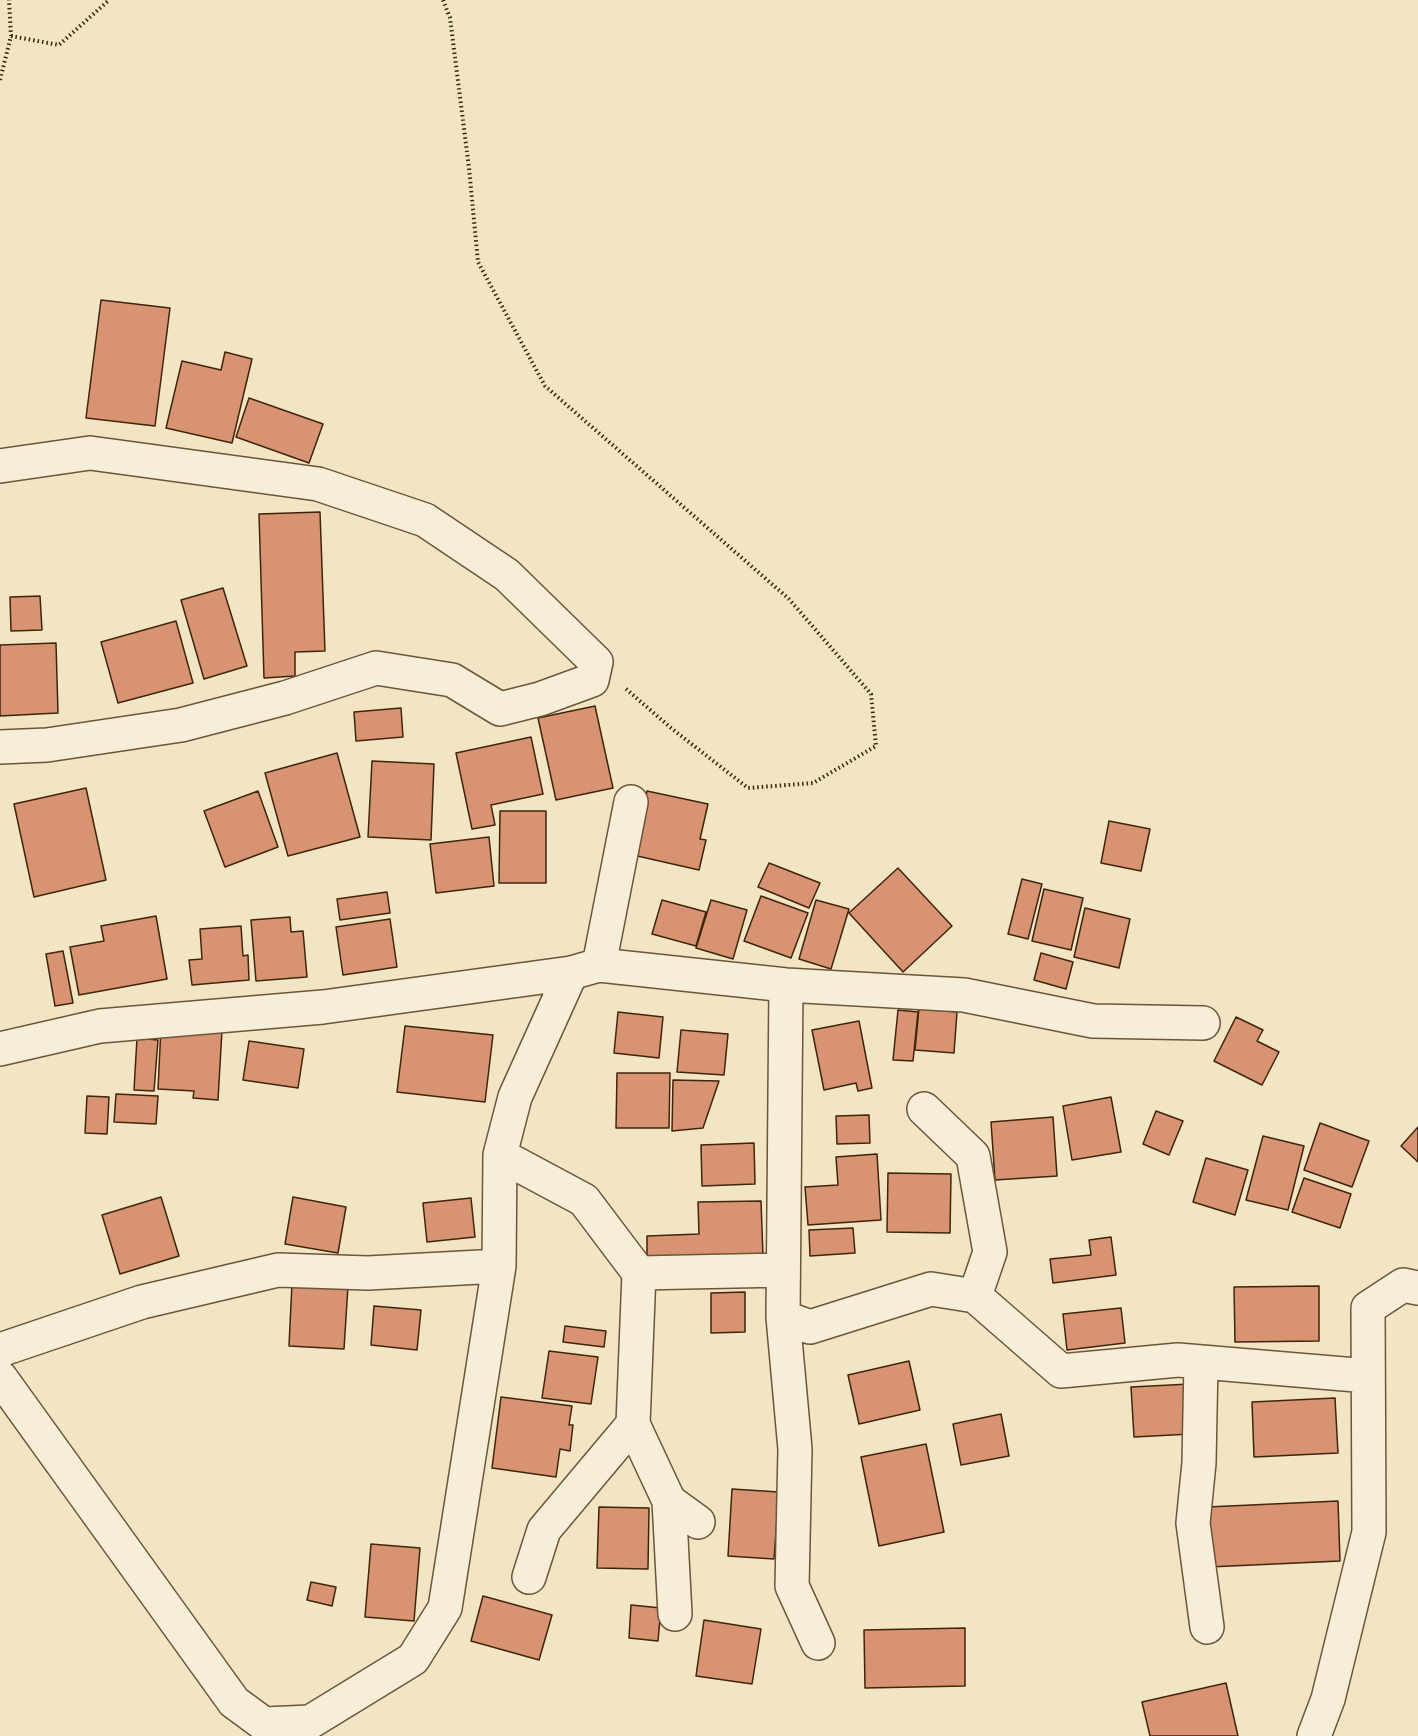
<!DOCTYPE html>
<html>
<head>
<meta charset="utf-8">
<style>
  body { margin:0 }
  canvas { display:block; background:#f1e5c4 }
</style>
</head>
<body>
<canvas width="1418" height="1736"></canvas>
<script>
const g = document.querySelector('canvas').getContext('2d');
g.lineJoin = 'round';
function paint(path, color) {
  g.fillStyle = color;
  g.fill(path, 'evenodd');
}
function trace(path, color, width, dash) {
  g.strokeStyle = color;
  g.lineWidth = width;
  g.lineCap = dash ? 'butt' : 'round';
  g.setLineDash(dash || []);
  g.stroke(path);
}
const building = new Path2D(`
  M101 300 170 308 155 426 86 418Z
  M225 352 252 359 232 443 166 428 182 361 221 370Z
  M249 398 323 424 309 463 236 437Z
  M320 512 325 651 295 652V676L264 678 259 514Z
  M223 588 247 666 204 679 181 600Z
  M40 596 42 630 11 631 10 597Z
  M176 621 193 683 118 703 101 642Z
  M56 643 58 713 0 716V645Z
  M595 706 613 788 556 800 538 718Z
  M401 708 403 737 356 741 354 712Z
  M531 737 543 794 491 805 495 825 472 829 456 753Z
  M337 753 360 837 288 856 265 773Z
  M372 761 434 764 431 840 368 837Z
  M86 788 106 880 34 897 14 804Z
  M258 791 278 847 225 867 204 811Z
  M647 791 708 804 700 839 706 840 699 870 633 855Z
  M500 811H546V883H499Z
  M1109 821 1150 829 1141 871 1101 863Z
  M489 837 494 886 436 893 430 844Z
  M769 863 820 883 809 908 758 887Z
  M898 868 952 926 903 972 849 913Z
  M1022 879 1042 884 1028 939 1008 934Z
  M1044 889 1083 898 1071 950 1032 941Z
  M387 892 390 913 340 920 337 899Z
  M761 896 808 913 791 958 744 941Z
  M662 900 706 912 696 946 652 934Z
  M711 900 747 910 733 959 696 948Z
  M816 900 849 909 831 969 799 959Z
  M1085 908 1130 919 1119 968 1074 957Z
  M156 916 167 979 79 995 70 947 104 941 101 926Z
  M290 917 291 932 303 931 307 977 256 981 251 920Z
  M390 919 397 967 343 975 336 927Z
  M241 926 243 956 248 955 249 980 192 985 189 960 202 959 200 929Z
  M63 951 73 1003 55 1006 46 954Z
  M1041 953 1073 962 1066 989 1034 980Z
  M919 1008 957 1012 954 1053 915 1050Z
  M898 1010 918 1012 913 1061 893 1060Z
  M618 1012 663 1017 659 1058 614 1053Z
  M1236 1017 1263 1030 1257 1041 1279 1052 1262 1085 1214 1061Z
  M859 1021 872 1088 858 1091 856 1083 824 1090 812 1030Z
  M405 1026 493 1035 485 1102 397 1092Z
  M161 1027 222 1030 218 1100 193 1098 194 1091 158 1089Z
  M681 1030 728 1034 724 1075 677 1072Z
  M137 1038 158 1040 154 1091 134 1090Z
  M249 1041 304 1049 298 1088 243 1080Z
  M617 1073H670L669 1128H616Z
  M673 1080 719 1081 703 1128 672 1131Z
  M116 1094 158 1096 156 1124 114 1122Z
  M87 1096 109 1097 107 1134 85 1133Z
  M1111 1097 1121 1152 1072 1160 1063 1106Z
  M1156 1111 1183 1121 1169 1155 1143 1144Z
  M869 1115 870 1143 837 1144 836 1116Z
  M1053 1117 1057 1176 995 1180 991 1122Z
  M1320 1123 1369 1141 1352 1187 1304 1170Z
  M1418 1127V1162L1401 1146Z
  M1263 1136 1304 1146 1288 1210 1246 1200Z
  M754 1143 755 1184 702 1186 701 1145Z
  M877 1154 881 1220 808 1225 805 1187 838 1185 836 1157Z
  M1206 1158 1248 1170 1235 1215 1193 1202Z
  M888 1173 951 1174 950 1233 887 1232Z
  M1304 1178 1351 1194 1340 1228 1292 1212Z
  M161 1197 179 1256 120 1274 102 1215Z
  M293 1197 346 1207 338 1253 285 1244Z
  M471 1198 475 1237 427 1242 423 1203Z
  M761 1201 763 1256 647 1259V1236L699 1234 698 1202Z
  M853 1228 855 1253 810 1256 809 1230Z
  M1111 1237 1116 1275 1053 1283 1050 1259 1091 1255 1089 1240Z
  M292 1283 348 1286 344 1349 289 1346Z
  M1319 1286V1341L1235 1342 1234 1287Z
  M745 1292V1332L711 1333V1293Z
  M374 1306 421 1310 417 1350 371 1345Z
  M1121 1308 1125 1343 1067 1350 1063 1314Z
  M565 1326 606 1331 604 1347 563 1342Z
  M549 1351 598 1357 591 1404 542 1398Z
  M909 1361 920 1410 859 1424 848 1375Z
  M1190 1384 1191 1434 1134 1437 1131 1387Z
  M501 1397 572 1406 569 1425H573L570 1451 560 1449 556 1477 492 1468Z
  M1335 1398 1338 1453 1254 1457 1252 1402Z
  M1001 1414 1009 1456 961 1465 953 1424Z
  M926 1444 944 1532 879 1546 861 1457Z
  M732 1489 779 1492 774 1559 728 1556Z
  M1338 1501 1340 1561 1209 1567 1207 1507Z
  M599 1507 649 1508 648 1569 597 1568Z
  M371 1544 420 1548 414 1621 365 1617Z
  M311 1582 336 1587 332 1606 307 1600Z
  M483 1596 552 1615 539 1660 471 1641Z
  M631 1605 661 1608 658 1641 629 1638Z
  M704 1620 761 1629 752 1684 696 1676Z
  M965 1628V1686L865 1688 864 1630Z
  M1226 1683 1238 1736H1150L1142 1702Z`);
paint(building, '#d79372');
trace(building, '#40250b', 1.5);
const minor = new Path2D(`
  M0 466 90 453 318 484 425 520 507 575 596 662 592 680 540 699 500 709 452 680 376 668 285 698 181 725 47 745 0 747
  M599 965 631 802
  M786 985 783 1317 810 1327 931 1289 975 1296 1061 1371 1178 1360 1368 1376
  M0 1049 100 1026 323 1007 571 973 599 965 786 985 964 995 1093 1021 1203 1023
  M924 1109 973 1156 990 1252 975 1296
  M500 1155 584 1200 639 1273 633 1424 669 1501 675 1614
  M639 1273 783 1270
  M783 1317 795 1449 792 1586 818 1643
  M0 1350 142 1302 278 1270 368 1273 499 1266
  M1201 1362 1199 1463 1193 1523 1207 1627
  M0 1377 234 1702 264 1724 310 1722 413 1659 445 1608 499 1266 500 1155 515 1097 571 973
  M669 1501 698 1522
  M529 1577 544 1530 633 1424
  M1314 1736 1328 1699 1369 1532 1368 1308 1403 1285 1418 1288`);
trace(minor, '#6c5539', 36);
trace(new Path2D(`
  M443 0 450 18 469 168 478 262 545 386 789 599 871 694 876 746 813 783 748 788 671 728 625 688
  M11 36 59 45 109 0
  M0 80 11 36 9 0`), '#40250b', 4, [1.5, 3]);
trace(minor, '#f6eed9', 33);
</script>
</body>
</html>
